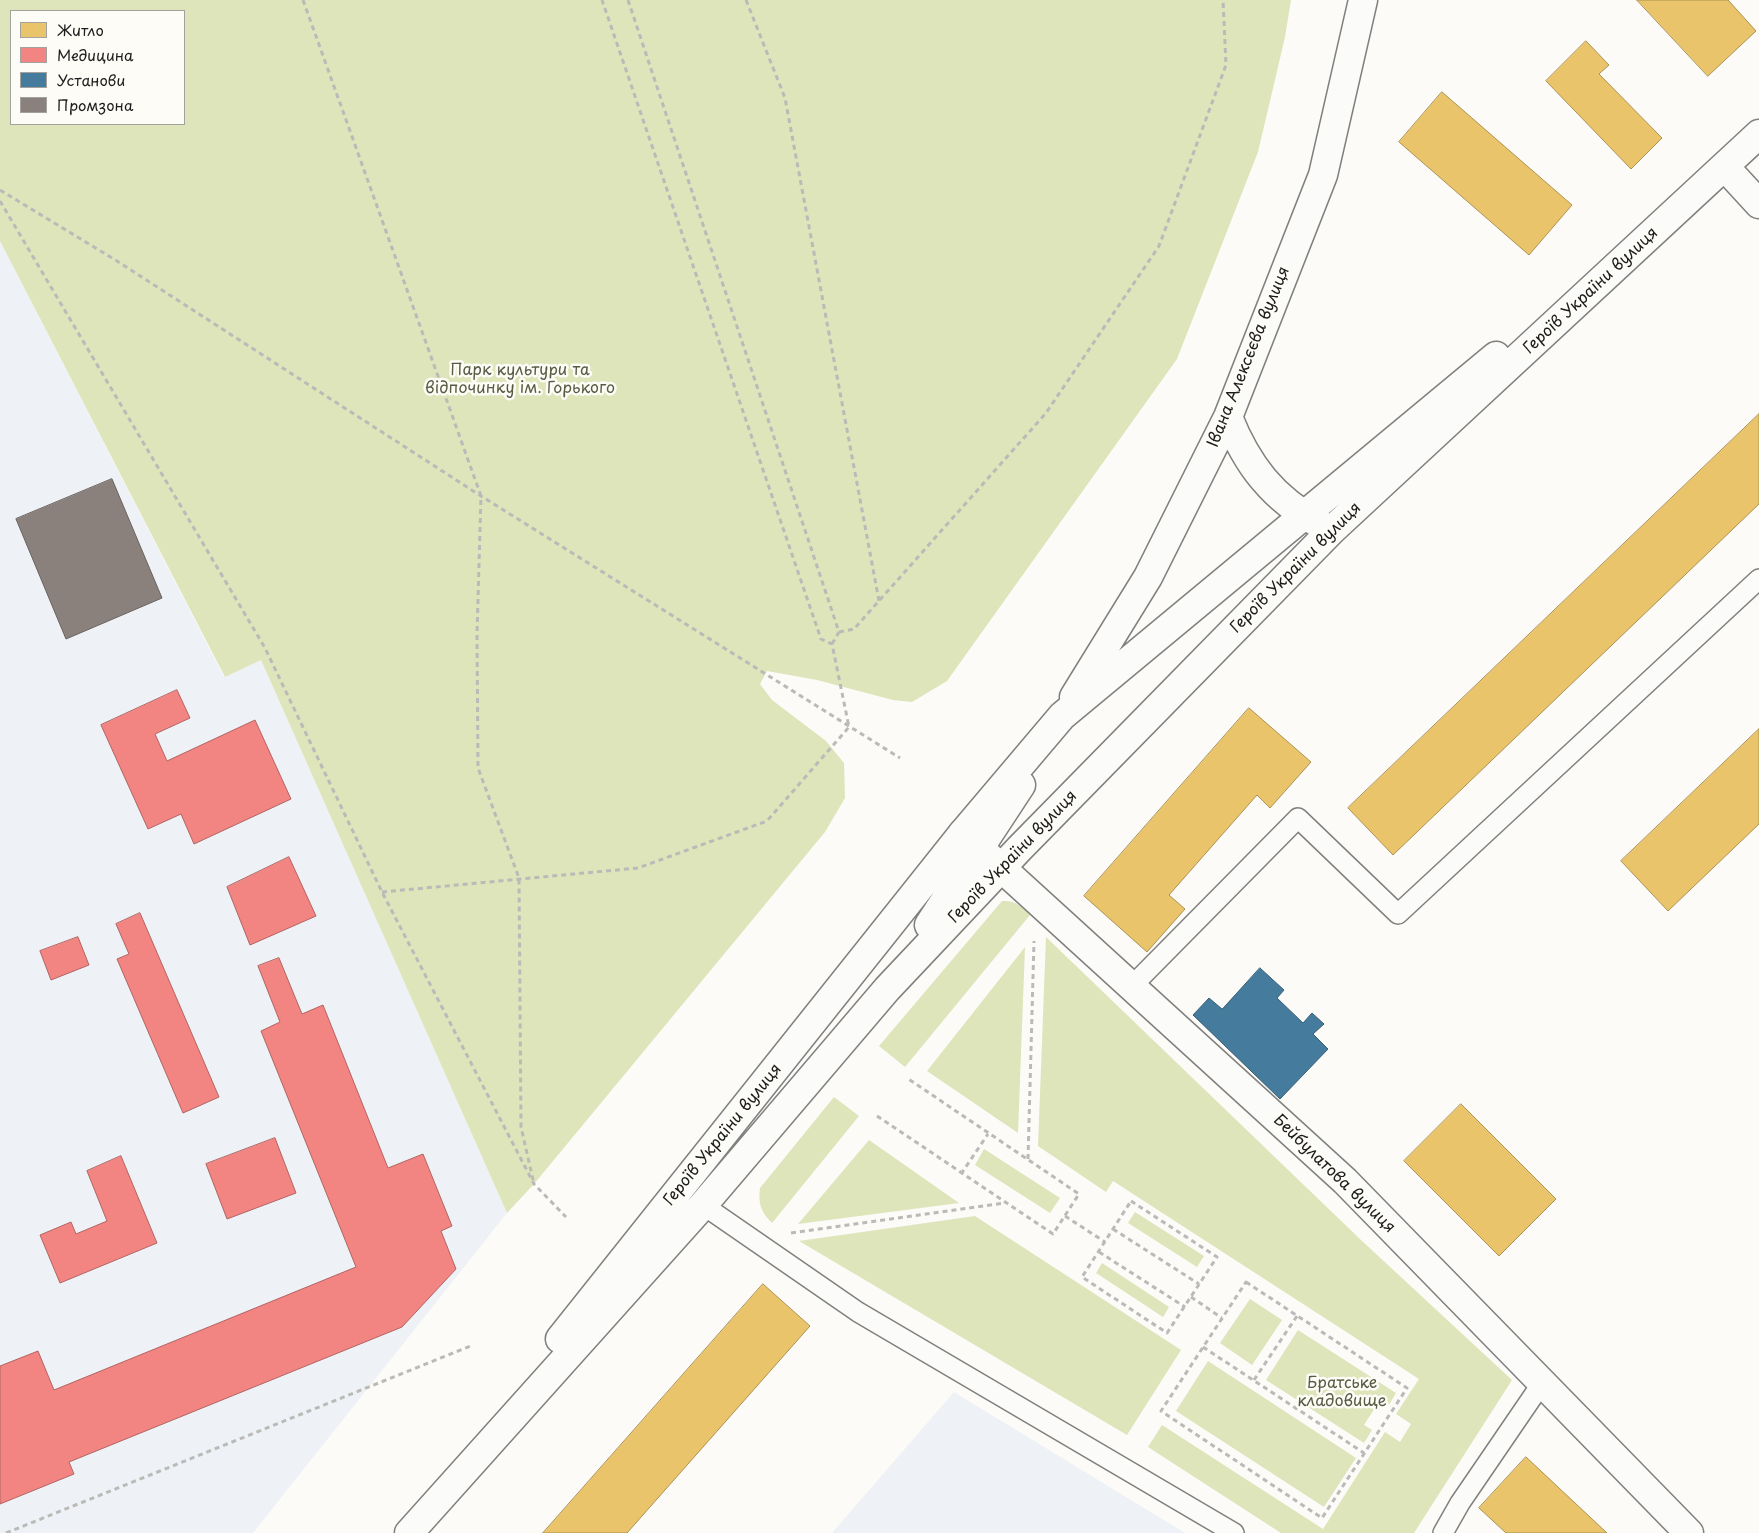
<!DOCTYPE html>
<html>
<head>
<meta charset="utf-8">
<style>
  body { margin:0 }
  #map { position:relative; width:1759px; height:1533px; overflow:hidden; background:#fcfbf8; font-family:"Playpen Sans",sans-serif }
  canvas { display:block }
  .legend { position:absolute; left:10px; top:10px; width:175px; height:115px; box-sizing:border-box; background:#fdfcf7; border:1px solid #a3a29f; margin:0; padding:6px 9px; list-style:none; font-size:15px; color:#1c1c1c }
  .legend li { display:flex; align-items:center; gap:10px; height:25px }
  .legend b { width:25px; border:1px solid #a3a29f }
</style>
</head>
<body>
<div id="map">
<canvas width="1759" height="1533"></canvas>
<ul class="legend">
<li><b style="height:14px;background:#e9c46a"></b>Житло</li>
<li><b style="height:14px;background:#f28482"></b>Медицина</li>
<li><b style="height:14px;background:#457b9d"></b>Установи</li>
<li><b style="height:14px;background:#8a817c"></b>Промзона</li>
</ul>
</div>
<script>
const g = document.querySelector('canvas').getContext('2d');
g.lineJoin = 'round';
function paint(path, color) {
  g.fillStyle = color;
  g.fill(path, 'evenodd');
}
function trace(path, color, width, dash) {
  g.strokeStyle = color;
  g.lineWidth = width;
  g.lineCap = dash ? 'butt' : 'round';
  g.setLineDash(dash || []);
  g.stroke(path);
}
function drawText(font, color, halo, rows, align = 'center') {
  g.font = font + ' "Playpen Sans",sans-serif';
  g.lineWidth = 5;
  g.setLineDash([]);
  g.textBaseline = 'middle';
  g.strokeStyle = halo;
  g.fillStyle = color;
  for (const [text, x, y, turn = 0] of rows) {
    g.save();
    g.translate(x, y);
    g.rotate((+turn || 0) * Math.PI / 180);
    g.textAlign = isNaN(turn) ? turn : align;
    if (halo) g.strokeText(text, 0, 0);
    g.fillText(text, 0, 0);
    g.restore();
  }
}
paint(new Path2D(`
  M0 241 224 677 261 660 507 1213 253 1533H0Z
  M954 1392 1185 1533H832Z`), '#eef1f5');
paint(new Path2D(`
  M0 0H1291L1285 37 1258 152 1177 359 947 681 912 702 893 700 817 680 767 671 760 684 772 700 826 741 844 763 845 798 825 832 534 1184 507 1213 261 660 225 677 0 241ZM11 11H184V124H11Z
  M1002 901C1015 900 1021 906 1030 915L905 1067 879 1046Z
  M1046 937 1361 1240 1512 1380 1414 1533H1281L1148 1447 1162 1425 1323 1529 1385 1432 1400 1442 1411 1424 1396 1414 1419 1379 1113 1181 1106 1192 1038 1146Z
  M1025 947 1018 1133 927 1071Z
  M834 1097 859 1116 772 1223C761 1212 758 1204 760 1188Z
  M869 1140 959 1203 798 1224Z
  M984 1149 1060 1198 1050 1213 975 1165Z
  M1135 1212 1204 1256 1197 1267 1128 1223Z
  M975 1216 1181 1350 1127 1435 799 1241Z
  M1102 1263 1169 1307 1163 1317 1096 1273Z
  M1250 1299 1282 1320 1252 1365 1220 1343Z
  M1298 1330 1396 1393 1389 1405 1380 1400 1364 1425 1372 1430 1364 1443 1266 1380Z
  M1208 1361 1356 1458 1324 1507 1176 1411Z`), '#dee5ba');
const homes = new Path2D(`
  M1637 0H1728L1756 31 1708 76Z
  M1586 41 1609 65 1599 74 1662 138 1631 169 1546 81Z
  M1442 92 1572 205 1529 255 1399 142Z
  M1759 414V504L1393 855 1348 808Z
  M1249 708 1311 762 1270 808 1257 795 1169 895 1185 909 1147 952 1084 896Z
  M1759 729V824L1668 911 1621 861Z
  M1461 1104 1556 1199 1499 1256 1404 1161Z
  M763 1284 810 1326 627 1533H543Z
  M1526 1457 1607 1533H1506L1479 1508Z`);
paint(homes, '#e9c46a');
trace(homes, '#ac9253', 1);
const health = new Path2D(`
  M177 690 190 718 155 734 167 761 255 720 291 799 194 844 181 814 148 829 101 725Z
  M289 857 316 916 250 945 227 887Z
  M140 913 219 1097 183 1113 117 959 129 954 116 924Z
  M78 937 89 965 51 980 40 951Z
  M279 958 302 1014 323 1005 388 1168 423 1154 452 1226 441 1231 456 1269 402 1327 69 1462 74 1474 0 1504V1366L38 1351 54 1390 356 1267 261 1031 280 1022 258 966Z
  M275 1138 296 1193 227 1219 206 1164Z
  M121 1156 157 1243 60 1283 40 1235 71 1222 76 1234 107 1221 87 1171Z`);
paint(health, '#f28482');
trace(health, '#b26563', 1);
const public = new Path2D(`
  M1260 968 1284 990 1277 998 1303 1023 1312 1013 1324 1024 1313 1034 1328 1049 1280 1099 1193 1015 1209 998 1222 1009Z`);
paint(public, '#457b9d');
trace(public, '#395e76', 1);
const industry = new Path2D(`
  M112 479 162 598 66 639 16 519Z`);
paint(industry, '#8a817c');
trace(industry, '#69635f', 1);
const lane = new Path2D(`
  M1132 986 1298 818 1398 914 1759 579
  M703 1205 858 1312 1234 1533
  M1443 1533 1460 1503 1542 1383`);
const street = new Path2D(`
  M1725 167 1759 204
  M963 833 1345 1181 1689 1533`);
const secondary = new Path2D(`
  M1228 417C1247 465 1273 499 1320 524
  M1074 697 1148 577 1228 417 1323 175 1363 0
  M929 925 1021 785
  M560 1339 963 833 1062 716 1496 356
  M409 1533 703 1205 887 989 1019 849 1332 530 1759 134`);
trace(lane, '#81807f', 22);
trace(street, '#81807f', 31);
trace(secondary, '#81807f', 31);
trace(new Path2D(`
  M303 0 481 496 477 634 478 768 519 878 521 1127 534 1184
  M628 0 839 632 832 644
  M746 0 785 98 879 601
  M0 190 117 261 481 496 900 758
  M0 201 265 648 382 892 534 1184 566 1217
  M839 632 854 629 1046 413 1159 246 1226 65 1223 0
  M382 892 638 868 767 821 849 727 832 644 821 639 602 0
  M877 1116 1053 1234 1079 1194 907 1078
  M1028 1159 1034 941
  M961 1174 988 1134
  M1131 1201 1217 1257 1167 1333 1082 1277Z
  M1065 1216 1105 1242
  M1113 1229 1199 1284
  M791 1233 1005 1203
  M1099 1252 1185 1307
  M1246 1282 1407 1388 1322 1518 1161 1411Z
  M1191 1297 1222 1318
  M1203 1347 1364 1453
  M1254 1380 1297 1316
  M6 1533 473 1345`), '#bbbab8', 3, [5, 4]);
trace(lane, '#fbfbf9', 19);
trace(street, '#fbfbf9', 28);
trace(secondary, '#fbfbf9', 28);
drawText('16px', '#1c1c1c', '#fdfcf7', [
  ["Героїв України вулиця",1591,291,-43],
  ["Івана Алексєєва вулиця",1249,357,-68],
  ["Героїв України вулиця",1296,568,-45],
  ["Героїв України вулиця",1013,857,-46],
  ["Героїв України вулиця",723,1135,-51],
  ["Бейбулатова вулиця",1334,1174,44]
]);
drawText('16px', '#575c42', '#fdfcf7', [
  ["Парк культури та",520,371],
  ["відпочинку ім. Горького",520,389],
  ["Братське",1342,1384],
  ["кладовище",1342,1402]
]);
</script>
</body>
</html>
